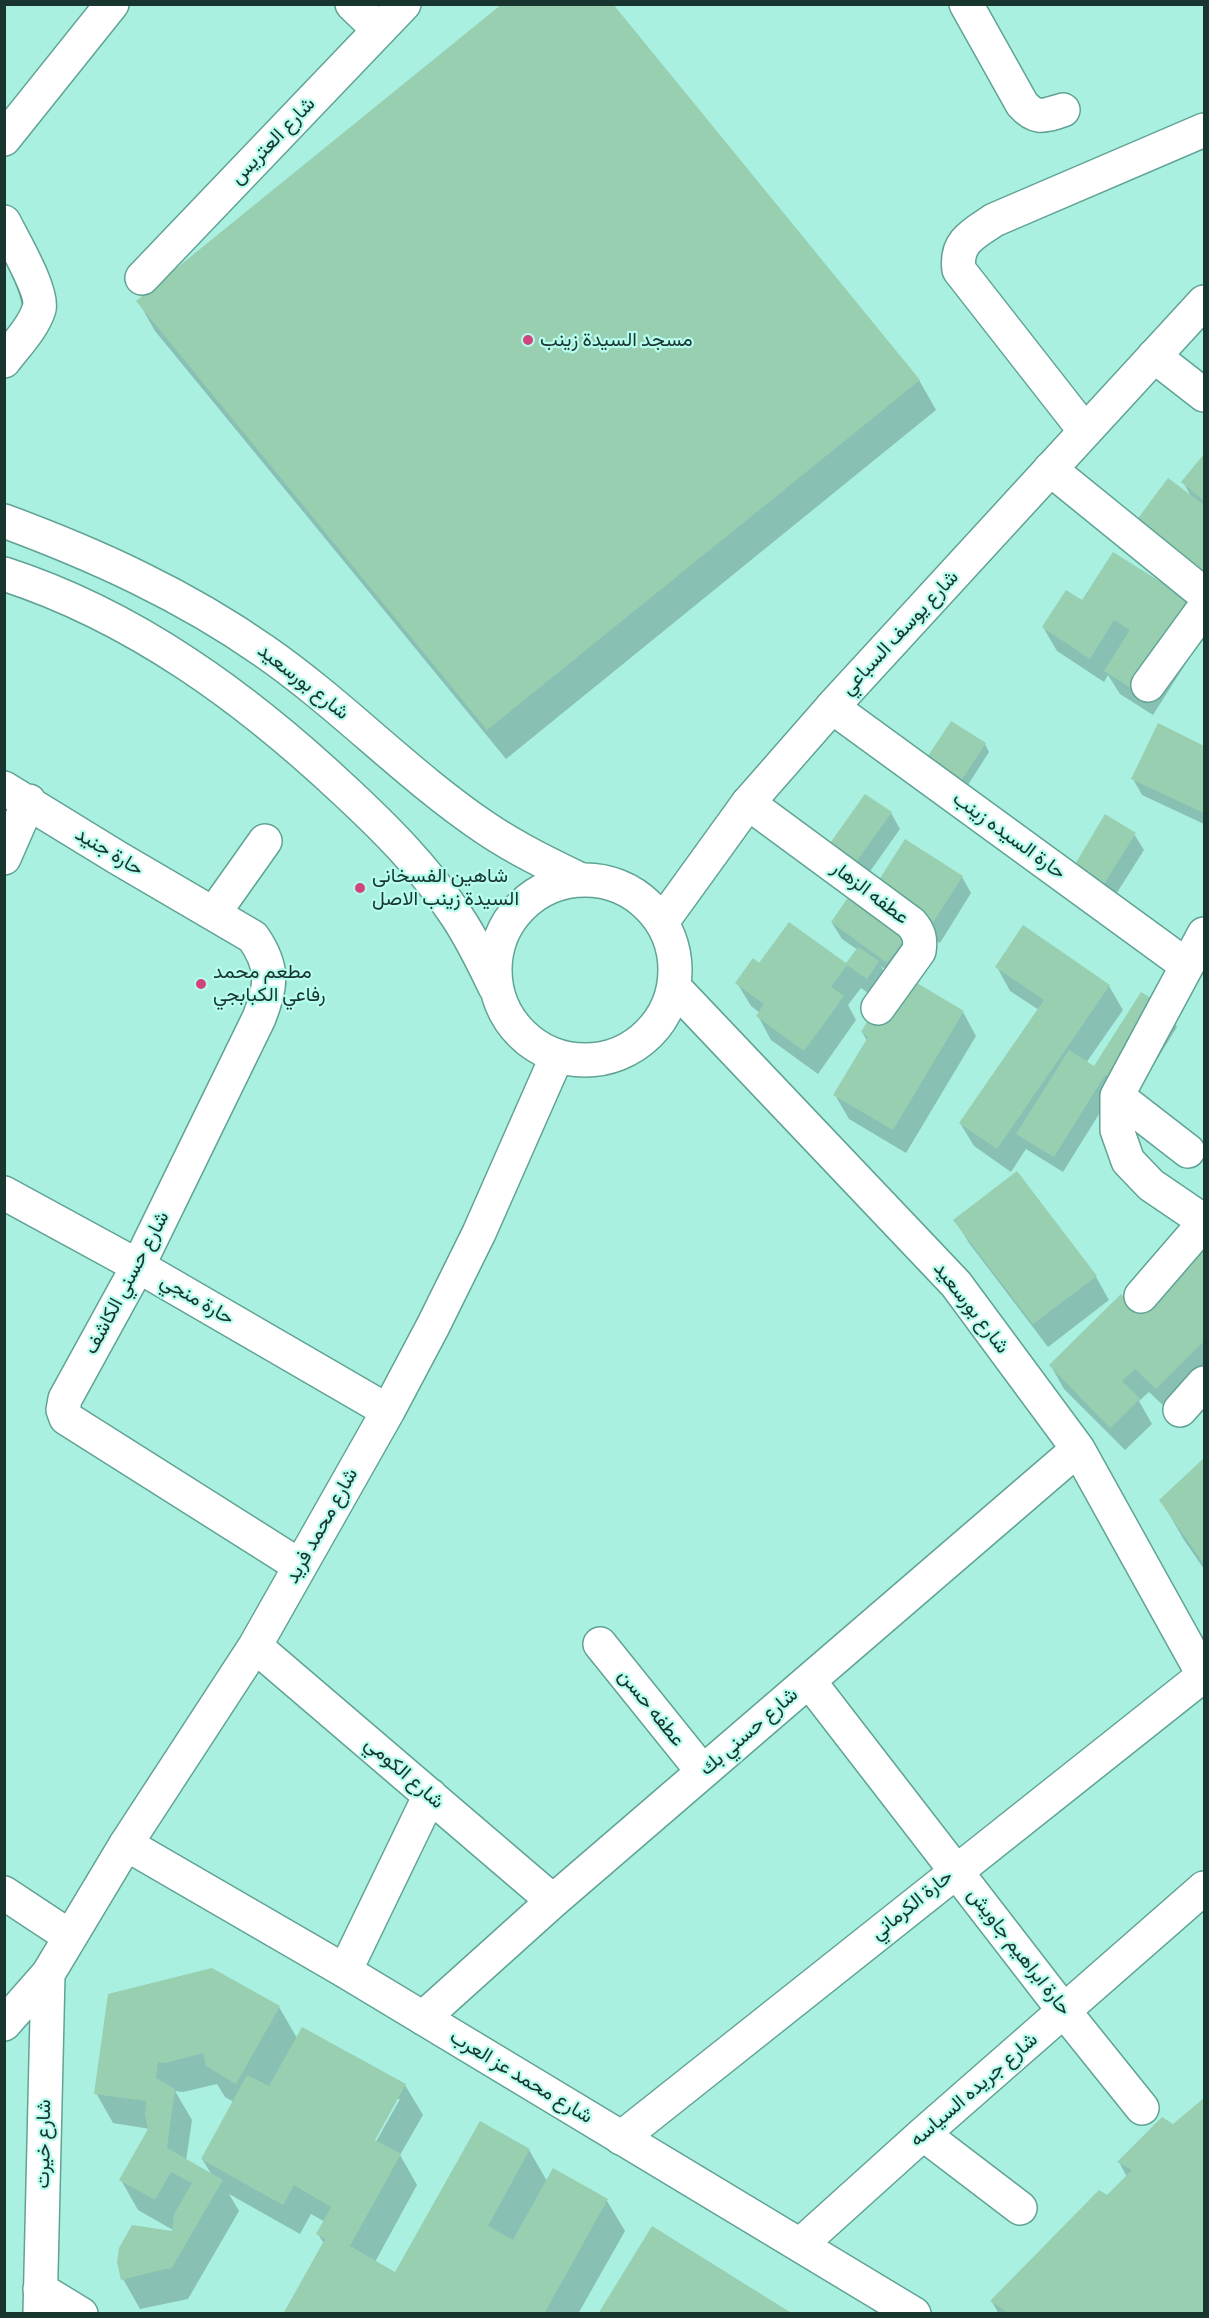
<!DOCTYPE html>
<html>
<head>
<meta charset="utf-8">
<style>
  body { margin:0 }
  #map { position:relative; width:1209px; height:2318px; overflow:hidden; background:#aaf0e1; font-family:Manrope,sans-serif }
  canvas { display:block }
  .frame { position:absolute; inset:0; border:6px solid #193530; pointer-events:none }
</style>
</head>
<body>
<div id="map">
<canvas width="1209" height="2318"></canvas>
<div class="frame"></div>
</div>
<script>
const g = document.querySelector('canvas').getContext('2d');
g.lineJoin = 'round';
function paint(path, color) {
  g.fillStyle = color;
  g.fill(path, 'evenodd');
}
function trace(path, color, width, dash) {
  g.strokeStyle = color;
  g.lineWidth = width;
  g.lineCap = dash ? 'butt' : 'round';
  g.setLineDash(dash || []);
  g.stroke(path);
}
function drawText(font, color, halo, rows, align = 'center') {
  g.font = font + ' Manrope,Vazirmatn,sans-serif';
  g.lineWidth = 4.5;
  g.setLineDash([]);
  g.textBaseline = 'middle';
  g.strokeStyle = halo;
  g.fillStyle = color;
  for (const [text, x, y, turn = 0] of rows) {
    g.save();
    g.translate(x, y);
    g.rotate((+turn || 0) * Math.PI / 180);
    g.textAlign = isNaN(turn) ? turn : align;
    if (halo) g.strokeText(text, 0, 0);
    g.fillText(text, 0, 0);
    g.restore();
  }
}
paint(new Path2D(`
  M138 301 919 380 936 410 506 759 155 331Z
  M1204 456V603L1192 498 1183 482Z
  M1082 602 1204 635 1153 715 1120 694 1108 675 1104 682 1057 651 1043 627Z
  M1159 725 1204 747V824L1142 795 1133 779Z
  M985 744 989 752 966 788 932 766Z
  M891 813 900 829 854 894 820 860Z
  M1134 834 1144 850 1113 899 1085 882Z
  M962 877 971 893 940 943 883 907Z
  M832 923 905 938 899 975 963 1012 976 1036 906 1153 849 1119 835 1095 867 1041 862 1032 880 1002 861 988 848 1005 856 1020 818 1074 771 1040 758 1016 760 1013 751 1006 737 983 760 965H846L858 950 842 939ZM881 966 895 977 891 984Z
  M1024 928 1109 986 1123 1010 1086 1063 1094 1068 1168 1011 1177 1027 1132 1100 1114 1090 1063 1172 1026 1149 1011 1172 974 1146 960 1123 1039 1010 1010 991 997 967Z
  M1017 1173 1096 1277 1109 1300 1048 1347 969 1243 955 1220Z
  M1204 1247V1378L1170 1412 1149 1392 1139 1401 1152 1424 1125 1450 1064 1389 1051 1366 1135 1311Z
  M1204 1461V1569L1184 1540 1161 1500Z
  M109 1995 279 2007 297 2038 405 2085 423 2115 400 2155 417 2185 375 2262 396 2274 529 2150 547 2181 607 2201 625 2231 578 2314H285L324 2244 318 2234 325 2222 311 2214 300 2234 229 2194 239 2211 188 2299 140 2309 123 2279 173 2230 138 2210 121 2180 150 2129 113 2123 96 2093ZM217 2084 225 2097 234 2102 202 2159 212 2175 186 2161 192 2120 175 2091 183 2092ZM396 2099H400L373 2147 370 2145Z
  M1204 2100V2314H999L992 2302 1127 2177 1119 2162 1173 2126Z`), '#0003');
paint(new Path2D(`
  M502 4H613L920 380 487 730 136 301Z
  M1204 454V501L1181 482Z
  M1168 478 1204 505V591L1127 533Z
  M1113 552 1196 604 1139 693 1104 671 1130 630 1114 620 1090 659 1042 627 1066 590 1082 600Z
  M951 721 986 743 961 781 926 759Z
  M1158 723 1204 746V813L1131 779Z
  M865 794 892 812 844 879 818 860Z
  M1105 814 1136 833 1104 884 1074 866Z
  M905 839 963 876 930 927 872 891Z
  M849 896 906 937 887 963 831 922Z
  M789 922 846 963 858 947 879 961 867 979 847 965 831 987 844 996 804 1051 756 1016 764 1004 735 983 753 958 759 963Z
  M1023 925 1110 985 997 1149 959 1123 1044 1000 995 967Z
  M897 971 964 1011 893 1130 833 1095 868 1037 861 1032Z
  M1141 992 1169 1009 1122 1085 1105 1075 1054 1157 1016 1134 1069 1050 1094 1066Z
  M1017 1171 1097 1276 1033 1324 953 1220Z
  M1204 1245V1341L1156 1389 1135 1369 1122 1381 1140 1399 1110 1428 1049 1365 1121 1294 1135 1309Z
  M1204 1458V1564L1159 1500Z
  M212 1968 280 2006 236 2084 206 2066 203 2053 165 2063 158 2062 156 2078 175 2089 167 2148 223 2180 171 2269H165L121 2280 117 2262 119 2248 132 2225 172 2231 174 2214 192 2183 171 2172 155 2200 119 2180 148 2129 145 2115 146 2101 94 2094 108 1994Z
  M302 2027 406 2084 375 2140 401 2154 350 2246 395 2272 480 2121 530 2149 488 2226 513 2240 553 2168 608 2199 544 2314H283L325 2239 316 2234 331 2207 294 2185 283 2205 201 2159 247 2075 269 2086Z
  M1204 2098V2314H1010L990 2301 1099 2190 1107 2195 1132 2170 1117 2162 1162 2117 1173 2124Z
  M652 2226 793 2314H598Z`), '#97cfb0');
const minor = new Path2D(`
  M352 4 379 30
  M966 4 1022 104C1036 120 1043 116 1063 110
  M4 139 112 4
  M4 222C13 240 44 293 39 309 33 328 16 345 4 361
  M142 278 404 4
  M1154 356 1204 395
  M1085 431 959 270C955 242 973 234 994 220L1204 130
  M1050 469 1204 594
  M1148 685 1204 608
  M832 707 1186 965
  M4 788 118 858 253 937C274 967 272 985 259 1018L138 1266 65 1399 63 1410 66 1418 300 1566
  M748 803 911 923C919 932 921 939 919 951L878 1008
  M4 858 29 801
  M214 913 265 841
  M1204 934 1117 1096V1130L1128 1161 1151 1185 1204 1221
  M674 987 956 1284 1078 1449 1204 1676
  M1117 1096 1188 1151
  M4 1193 138 1266 388 1411
  M1141 1296 1204 1223
  M1180 1410 1204 1383
  M600 1644 703 1772
  M255 1646 553 1901
  M809 1681 1064 2011 1142 2108
  M4 1893 69 1936
  M345 1971 430 1795
  M423 2018 553 1901 1078 1449
  M4 2024 48 1974 126 1844 255 1646 388 1411 433 1326 479 1233 557 1056
  M923 2134 1020 2208
  M621 2138 1204 1675
  M800 2245 923 2134 1204 1888
  M40 2289 81 2314
  M40 2314 48 1974`);
const major = new Path2D(`
  M4 521C96 555 184 595 264 651 342 705 408 776 487 829 517 849 548 864 579 879
  M4 574C134 616 246 698 344 790 385 828 425 868 456 915 471 937 483 962 495 987
  M495 970a90 90 0 1 1 180 0a90 90 0 1 1-180 0Z
  M662 922 748 803 832 707 1204 302
  M126 1844 345 1971 914 2314`);
trace(minor, '#60a396', 36);
trace(major, '#60a396', 36);
trace(minor, '#fff', 33);
trace(major, '#fff', 33);
for (const [x, y, r, color] of [
  [528,340,6,"#cf457b"],
  [360,888,6,"#cf457b"],
  [201,984,6,"#cf457b"]
]) {
  const dot = new Path2D();
  dot.arc(x, y, r, 0, 2 * Math.PI);
  g.fillStyle = color;
  g.fill(dot);
  trace(dot, '#b7fdee', 2);
}
drawText('20px', '#193530', '#b7fdee', [
  ["شارع العتريس",273,141,-46],
  ["شارع يوسف السباعي",900,633,-47],
  ["شارع بورسعيد",303,682,38],
  ["حارة السيده زينب",1009,836,36],
  ["حارة جنيد",109,852,31],
  ["عطفه الزهار",870,893,37],
  ["شارع حسني الكاشف",127,1283,-62],
  ["حارة منجي",197,1300,30],
  ["شارع بورسعيد",971,1308,52],
  ["شارع محمد فريد",322,1526,-61],
  ["عطفه حسن",651,1708,51],
  ["شارع حسني بك",749,1732,-41],
  ["شارع الكومي",404,1773,41],
  ["حارة الكرماني",912,1905,-39],
  ["حارة ابراهيم جاويش",1019,1952,52],
  ["شارع محمد عز العرب",521,2077,31],
  ["شارع جريده السياسه",974,2090,-41],
  ["شارع خيرت",44,2144,-89]
]);
drawText('20px', '#193530', '#b7fdee', [
  ["مسجد السيدة زينب",540,340],
  ["شاهين الفسخانى",372,876],
  ["السيدة زينب الاصل",372,899],
  ["مطعم محمد",213,972],
  ["رفاعي الكبابجي",213,995]
], 'left');
</script>
</body>
</html>
